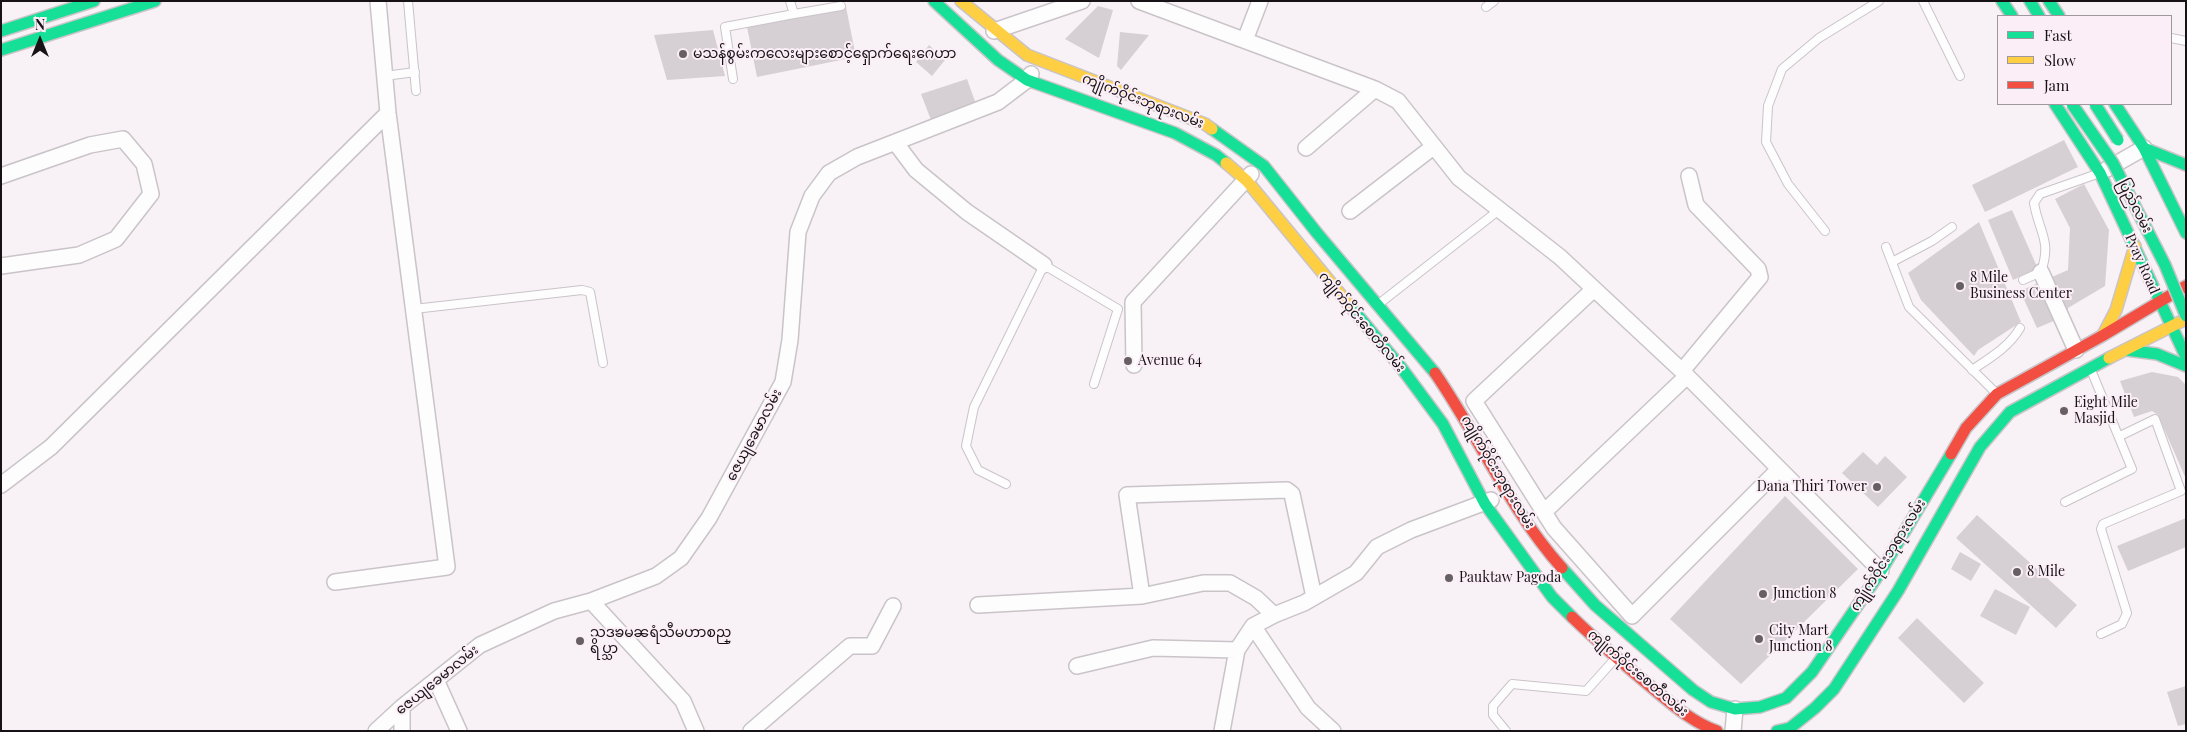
<!DOCTYPE html>
<html>
<head>
<meta charset="utf-8">
<style>
  body { margin:0 }
  #map { position:relative; width:2187px; height:732px; overflow:hidden; background:#f8f1f6; font-family:"Playfair Display",serif }
  canvas { display:block }
  .frame { position:absolute; inset:0; border:2px solid #171215; pointer-events:none }
  .legend { position:absolute; left:1997px; top:15px; width:175px; height:90px; box-sizing:border-box; background:#fbeef7; border:1px solid #a0969d; margin:0; padding:6px 9px; list-style:none; font-size:15px; color:#171215 }
  .legend li { display:flex; align-items:center; gap:10px; height:25px }
  .legend b { width:25px; border:1px solid #a0969d }
  .north { position:absolute; left:15px; top:15px; width:50px; height:50px; -webkit-text-stroke:4px #fbeef7; paint-order:stroke; rotate:0deg; font-size:14px; font-weight:700; line-height:20px; text-align:center; color:#171215 }
  .north::after { content:''; display:block; margin:auto; width:18px; height:22px; background:#171215; clip-path:polygon(50% 0,100% 100%,50% 72%,0 100%) }
</style>
</head>
<body>
<div id="map">
<canvas width="2187" height="732"></canvas>
<div class="frame"></div>
<ul class="legend">
<li><b style="height:6px;background:#16e098"></b>Fast</li>
<li><b style="height:6px;background:#ffcf43"></b>Slow</li>
<li><b style="height:6px;background:#f24e42"></b>Jam</li>
</ul>
<div class="north">N</div>
</div>
<script>
const g = document.querySelector('canvas').getContext('2d');
g.lineJoin = 'round';
function paint(path, color) {
  g.fillStyle = color;
  g.fill(path, 'evenodd');
}
function trace(path, color, width, dash) {
  g.strokeStyle = color;
  g.lineWidth = width;
  g.lineCap = dash ? 'butt' : 'round';
  g.setLineDash(dash || []);
  g.stroke(path);
}
function drawText(font, color, halo, rows, align = 'center') {
  g.font = font + ' "Playfair Display","Noto Sans Myanmar",serif';
  g.lineWidth = 4;
  g.setLineDash([]);
  g.textBaseline = 'middle';
  g.strokeStyle = halo;
  g.fillStyle = color;
  for (const [text, x, y, turn = 0] of rows) {
    g.save();
    g.translate(x, y);
    g.rotate((+turn || 0) * Math.PI / 180);
    g.textAlign = isNaN(turn) ? turn : align;
    if (halo) g.strokeText(text, 0, 0);
    g.fillText(text, 0, 0);
    g.restore();
  }
}
paint(new Path2D(`
  M1098 6 1113 10 1099 58 1065 39Z
  M846 7 856 57 757 77 747 27Z
  M713 30 725 76 667 80 654 35Z
  M1120 32 1149 35 1121 70 1117 66Z
  M929 45 945 60 932 76 916 62Z
  M967 79 976 104 931 120 921 94Z
  M2064 140 2078 167 1985 212 1972 185Z
  M2084 184 2109 230 2105 286 2068 308V315L2037 328 2020 291 2068 270 2070 228 2055 199Z
  M2012 210 2038 269 2013 280 1988 220Z
  M1979 222 2021 322 1978 350 1974 356 1921 300 1908 273Z
  M2152 372 2178 377 2186 385V479L2158 415 2152 411 2134 417 2120 381Z
  M1863 452 1877 465 1885 456 1907 477 1878 507 1842 473Z
  M1785 496 1858 569 1741 684 1670 619Z
  M1977 515 2077 605 2056 628 1956 538Z
  M2186 518V547L2128 571 2117 546Z
  M1960 552 1981 564 1971 581 1951 569Z
  M1995 589 2030 607 2016 635 1980 616Z
  M1917 618 1984 683 1964 703 1898 638Z
  M2186 686V724L2178 726 2167 692Z`), '#d6d0d4');
const lane = new Path2D(`
  M408 1 416 91
  M1923 1 1960 76
  M1486 7 1494 1
  M794 14 841 6
  M2171 38 2186 41
  M385 76 415 72
  M733 79 725 27 794 14 790 1
  M1825 231 1788 184 1766 142 1768 106 1782 69 1819 38 1879 1
  M1886 247 1909 307 1995 392
  M1892 262 1932 241 1952 227
  M2023 280 2041 272C2052 240 2039 233 2034 203L2040 194 2097 174
  M1380 303 1499 210
  M414 309 582 290 590 292 603 363
  M1972 370C1990 358 2009 347 2020 328
  M1006 484 978 470 966 446 974 407 1044 265 1118 309 1094 384
  M2065 502 2132 469 2091 370
  M2101 634 2122 624 2127 613 2101 529 2103 524 2181 491 2155 419 2120 436
  M1506 731 1493 715V706L1512 684 1586 691 1613 661`);
const street = new Path2D(`
  M1139 1 1375 89 1398 101 1459 178 1560 257 1682 371 1881 571
  M994 31 1082 1
  M1245 40 1260 1
  M895 142 916 170 967 212 1044 265
  M1306 148 1375 89
  M2107 169 2144 148
  M1 176 90 145 123 139 144 164 151 194 116 239 79 255 1 266
  M1350 211 1433 147
  M2041 272 2076 350
  M1594 289 1474 401 1554 528 1632 616 1779 469
  M1134 365 1133 302 1251 174
  M1682 371 1760 277 1758 269 1696 205 1689 176
  M1 485 51 447 388 113
  M1544 512 1687 376
  M335 582 447 567 388 113 378 1
  M1142 596 1127 495 1287 490 1292 494 1314 597
  M591 601 683 701 696 731
  M978 605 1142 596 1203 583H1230L1256 598 1274 615 1304 603 1356 573 1377 547 1411 530 1491 500
  M1253 626 1308 708 1333 731
  M1077 666 1153 648 1237 650
  M436 680 459 731
  M402 707V731
  M376 731 402 707 480 645 554 611 591 601 656 576 681 558 709 518 783 382 790 340 798 232 812 196 829 173 857 157 998 102 1027 80 1031 74
  M751 731 850 646H872L893 606
  M1222 731 1237 650 1253 626 1274 615
  M1733 731 1735 709`);
const fast = new Path2D(`
  M934 1 998 60 1027 80 1175 133 1216 155 1226 163
  M2002 1 2012 16
  M2030 1 2039 16
  M2049 1 2059 16
  M1 31 94 1
  M1 50 155 1
  M2055 104 2100 173 2186 357
  M2115 104 2144 148 2186 233
  M1212 129 1264 166 1317 233 1435 373
  M2144 148 2186 165
  M1350 306 1400 366 1443 424 1485 504 1552 597 1572 617
  M2126 350 2157 354 2186 366
  M1562 568 1595 605 1693 690 1711 702 1735 709 1760 707 1786 698 1812 672 1881 571 1951 454
  M1777 731 1790 728 1815 708 1834 689 1898 591 1980 447 2010 412 2109 358`);
const slow = new Path2D(`
  M961 1 1027 55 1205 124 1212 129
  M1226 163 1247 181 1350 306
  M2103 335 2116 310 2135 246
  M2109 358 2186 319`);
const jam = new Path2D(`
  M1435 373C1479 437 1510 510 1562 568
  M1951 454 1966 428 1997 394 2102 336 2186 286
  M1572 617C1599 643 1627 667 1656 691 1674 706 1694 723 1717 731`);
trace(lane, '#c9c4c8', 10);
trace(street, '#c9c4c8', 18);
trace(fast, '#c9c4c8', 14);
trace(slow, '#c9c4c8', 14);
trace(jam, '#c9c4c8', 14);
trace(lane, '#fefdfe', 8);
trace(street, '#fefdfe', 15);
trace(fast, '#16e098', 11);
trace(slow, '#ffcf43', 11);
trace(jam, '#f24e42', 11);
const fastBridge = new Path2D(`
  M2072 104 2113 163 2165 265 2186 316
  M2095 104 2118 140`);
trace(fastBridge, '#c9c4c8', 14, []);
trace(fastBridge, '#16e098', 11);
for (const [x, y, r, color] of [
  [683,54,5,"#666064"],
  [1960,286,5,"#666064"],
  [1128,361,5,"#666064"],
  [2064,411,5,"#666064"],
  [1877,487,5,"#666064"],
  [2017,572,5,"#666064"],
  [1449,578,5,"#666064"],
  [1763,594,5,"#666064"],
  [1759,639,5,"#666064"],
  [580,641,5,"#666064"]
]) {
  const dot = new Path2D();
  dot.arc(x, y, r, 0, 2 * Math.PI);
  g.fillStyle = color;
  g.fill(dot);
  trace(dot, '#fbeef7', 2);
}
drawText('14px', '#171215', '#fbeef7', [
  ["မသန်စွမ်းကလေးများစောင့်ရှောက်ရေးဂေဟာ",693,54],
  ["8 Mile",1970,278],
  ["Business Center",1970,294],
  ["Avenue 64",1138,361],
  ["Eight Mile",2074,403],
  ["Masjid",2074,419],
  ["Dana Thiri Tower",1867,487,"right"],
  ["8 Mile",2027,572],
  ["Pauktaw Pagoda",1459,578],
  ["Junction 8",1773,594],
  ["City Mart",1769,631],
  ["Junction 8",1769,647],
  ["သဒၶမၼရံသီမဟာစည္",590,633],
  ["ရိပ္သာ",590,649]
], 'left');
drawText('14px', '#171215', '#fbeef7', [
  ["ကျိုက်ဝိုင်းဘုရားလမ်း",1143,101,21],
  ["ပြည်လမ်း",2135,206,63],
  ["Pyay Road",2142,264,66],
  ["ကျိုက်ဝိုင်းစေတီလမ်း",1362,322,50],
  ["ဇေယျခေမာလမ်း",754,435,-62],
  ["ကျိုက်ဝိုင်းဘုရားလမ်း",1498,472,59],
  ["ကျိုက်ဝိုင်းဘုရားလမ်း",1888,555,-58],
  ["ကျိုက်ဝိုင်းစေတီလမ်း",1638,673,40],
  ["ဇေယျခေမာလမ်း",437,680,-39]
]);
</script>
</body>
</html>
